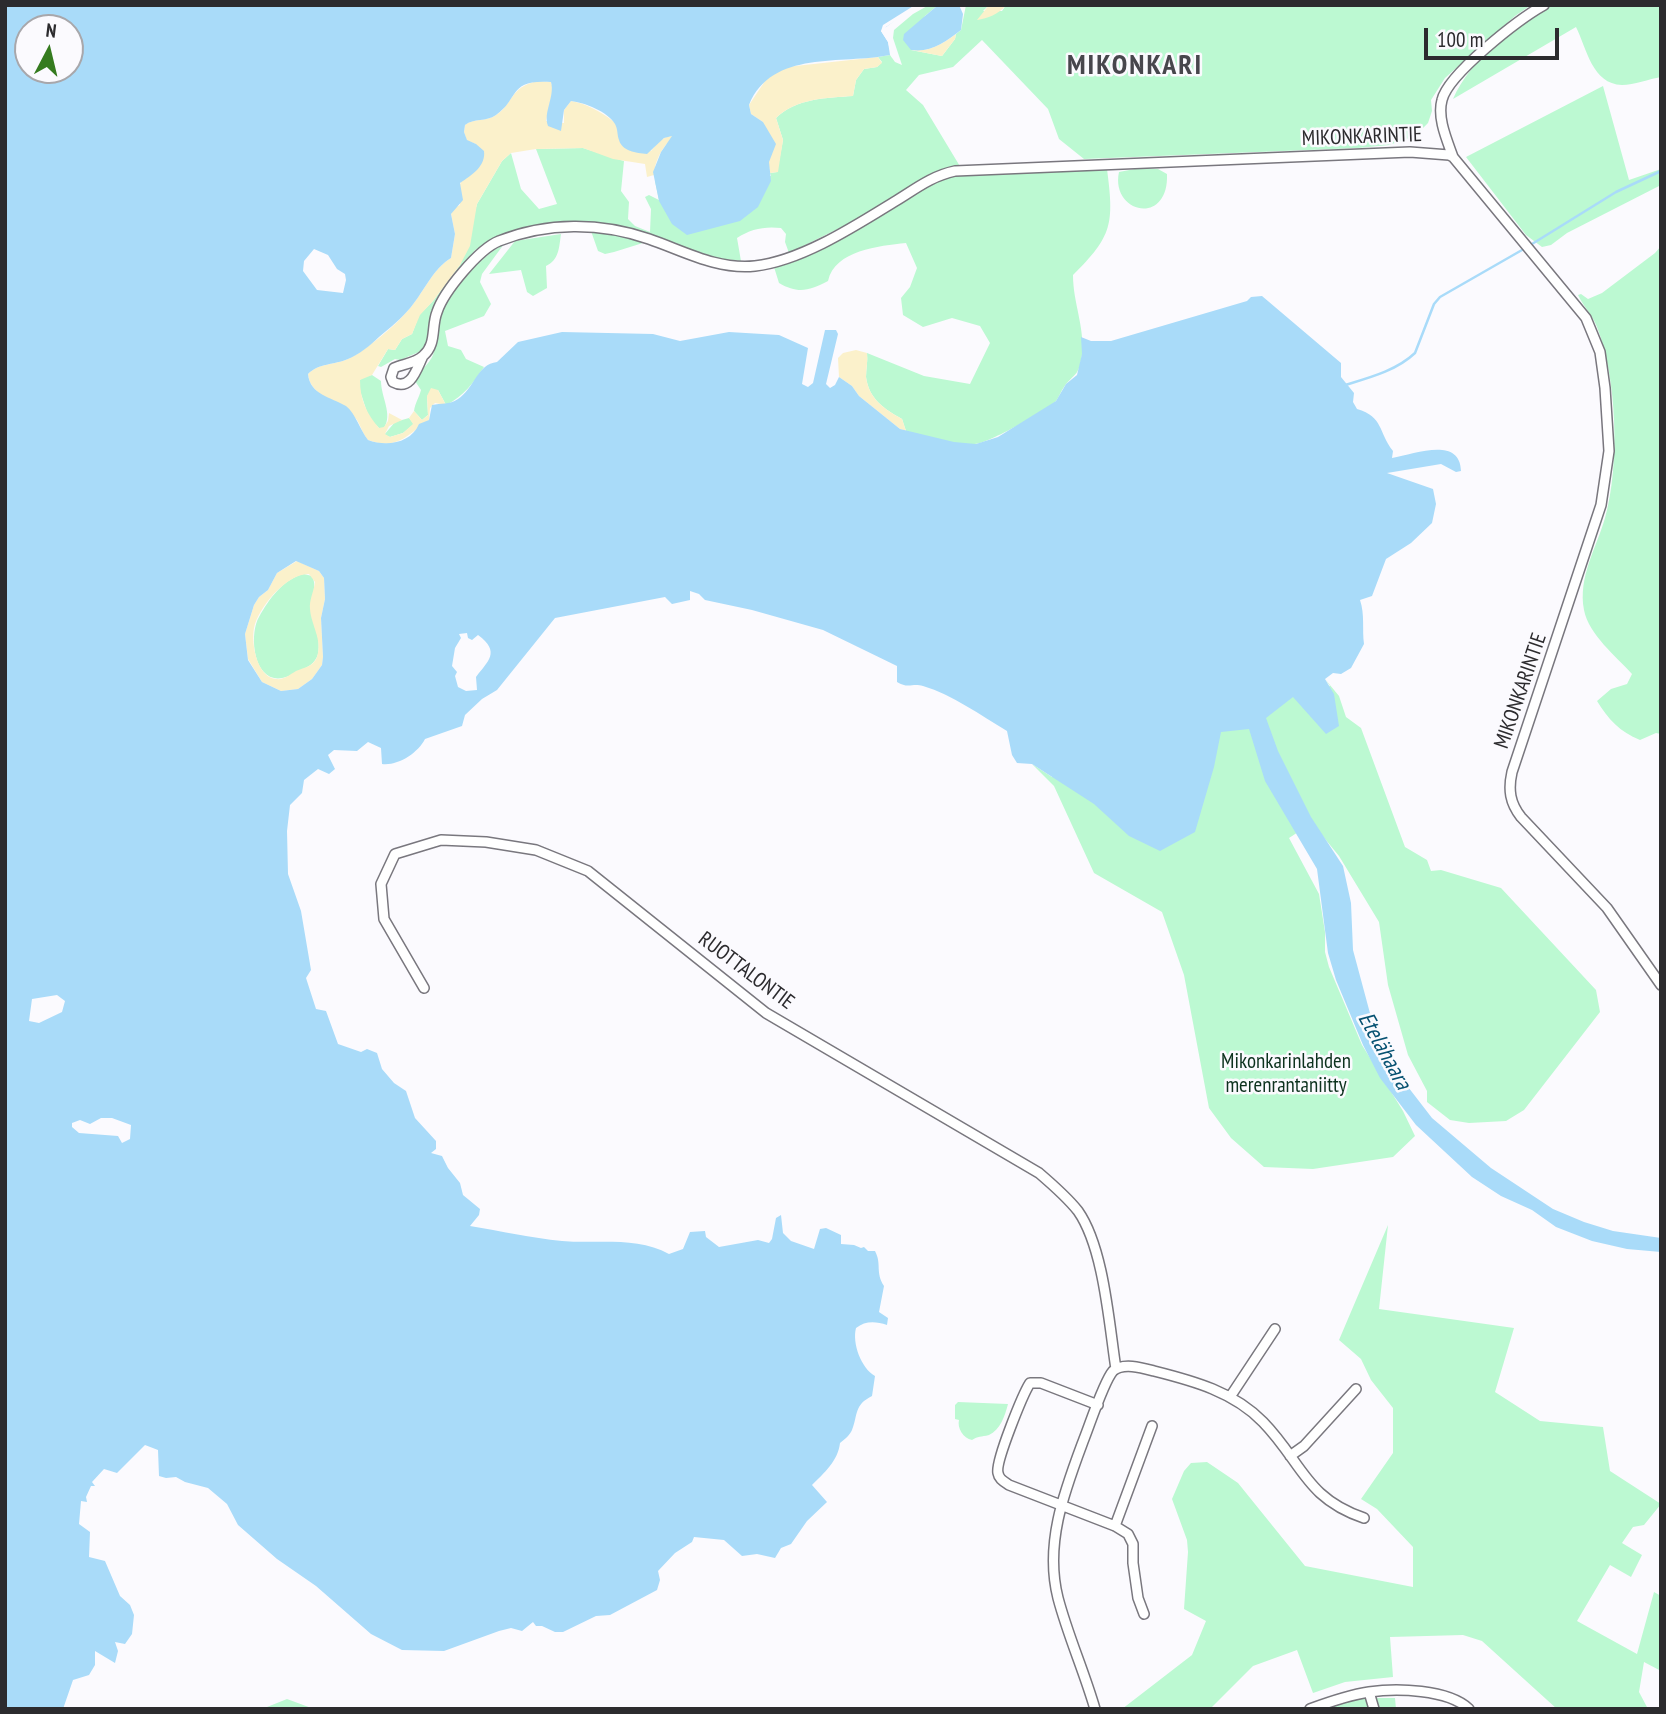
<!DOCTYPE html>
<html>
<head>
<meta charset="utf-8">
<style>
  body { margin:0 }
  #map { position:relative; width:1666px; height:1714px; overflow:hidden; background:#fbfafe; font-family:"PT Sans Narrow",sans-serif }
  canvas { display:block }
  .frame { position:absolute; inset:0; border:7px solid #2c2b2e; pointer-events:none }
  .north { position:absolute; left:14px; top:14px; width:70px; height:70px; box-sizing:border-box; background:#fbfafe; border:2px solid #a8a7ab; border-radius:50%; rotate:7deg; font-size:19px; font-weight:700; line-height:28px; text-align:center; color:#2c2b2e }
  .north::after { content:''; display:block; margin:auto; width:24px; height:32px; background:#357b1f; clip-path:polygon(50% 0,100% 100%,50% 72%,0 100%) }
  .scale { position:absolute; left:1424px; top:28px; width:135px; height:32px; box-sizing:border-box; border:4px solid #2c2b2e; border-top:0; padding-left:9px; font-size:21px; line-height:24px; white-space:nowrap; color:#2c2b2e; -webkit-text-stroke:5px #fbfafe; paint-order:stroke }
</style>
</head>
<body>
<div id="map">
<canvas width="1666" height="1714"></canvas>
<div class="frame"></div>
<div class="north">N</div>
<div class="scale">100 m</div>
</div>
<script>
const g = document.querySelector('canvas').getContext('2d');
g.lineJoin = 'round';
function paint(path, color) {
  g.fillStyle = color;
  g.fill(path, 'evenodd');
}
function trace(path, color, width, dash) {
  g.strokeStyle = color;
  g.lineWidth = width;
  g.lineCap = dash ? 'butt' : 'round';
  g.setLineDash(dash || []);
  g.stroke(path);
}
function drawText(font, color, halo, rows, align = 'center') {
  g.font = font + ' "PT Sans Narrow",sans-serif';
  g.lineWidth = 5;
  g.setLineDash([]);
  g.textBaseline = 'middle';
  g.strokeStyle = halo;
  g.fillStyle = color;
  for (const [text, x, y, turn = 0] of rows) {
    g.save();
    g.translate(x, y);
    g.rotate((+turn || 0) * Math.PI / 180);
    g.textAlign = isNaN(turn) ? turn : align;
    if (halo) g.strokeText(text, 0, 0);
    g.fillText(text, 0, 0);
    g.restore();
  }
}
paint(new Path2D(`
  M929 5H938L925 16 911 50 942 56 955 39 956 34 961 30 966 5H989L983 11H1002L1006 5H1531L1515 16 1445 78 1431 100 1432 111 1428 123 1415 136 1389 145 1358 148 1084 159 1059 139 1048 109 982 40 953 67 919 75 906 90 923 105 961 168 789 253 785 242 786 234 781 228C765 226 750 229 737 238L741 261 708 257 622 227 599 223H573L498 239 475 250 440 299 431 314 428 340 425 347 419 352 400 360 395 359 381 367 378 366 388 349 395 350 402 339 412 334 419 315 433 301 460 265 477 204 502 161 511 153 521 189 539 209 557 204 536 149 583 148 624 161 621 191 629 202 628 219 635 226 650 232 651 209 645 197 649 195 659 200 655 181 771 176 770 173 777 172 783 140 776 118C796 98 827 98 853 96L856 80 864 69 877 67 882 62 878 57 890 55 895 62 902 65 893 38 894 30 913 14Z
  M1550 5H1661V77C1649 79 1634 85 1622 85 1592 84 1587 49 1576 27L1453 99C1470 59 1513 28 1550 5Z
  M1603 86 1629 180 1661 169V185L1567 233 1551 245 1542 247 1526 235 1466 157Z
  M1140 168 1158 169 1167 174C1169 227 1110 213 1119 172Z
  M1107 169C1114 223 1113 236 1073 275 1073 303 1085 327 1082 355 1079 377 1074 373 1064 387 1061 391 1059 397 1056 401 1046 411 989 443 975 444 953 446 928 436 906 431L902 419C884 409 869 399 866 377 866 369 868 361 867 353L924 376 970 384 990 343 980 326 952 318 923 327 903 315 901 298 910 287 917 268 906 243C879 246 835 250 828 281 809 291 798 294 779 283L774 267C810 256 845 238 876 218 904 201 928 181 962 174Z
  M601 230 646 242 614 252 605 254 598 251 591 231Z
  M561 234C559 248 559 260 546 266L547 288 533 296 527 292 521 270 489 274 515 241Z
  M504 244 482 274 480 282 491 304 484 316 445 331 448 346 461 350 466 359 484 367C473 383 464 396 446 405L438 390 427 396 428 415 422 420 414 411C415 403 419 398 421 390L415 381C419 370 429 365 433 355 437 344 437 329 440 317 448 291 480 257 504 244Z
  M1661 246V734L1656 733 1640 740C1620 732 1608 719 1597 701L1611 689 1627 684 1632 674C1616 656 1589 635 1584 610 1578 577 1596 549 1605 518 1620 465 1617 378 1597 327 1593 316 1583 306 1578 295L1581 294 1588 299 1602 293 1655 253Z
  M372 375 381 381C381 397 393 414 384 428H379L369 418 360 391V380L362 377Z
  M409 418 414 424 403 433 390 437 384 435 395 422Z
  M304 574 312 576C318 587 310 598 312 612 315 625 321 641 318 654 315 664 308 667 299 671 292 675 282 680 274 678 252 673 250 632 259 617 269 599 283 579 304 574Z
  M1325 679 1339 696 1346 717 1361 728 1405 847 1427 860 1431 871 1441 870 1501 888 1596 990 1600 1012 1524 1110 1506 1121 1469 1123 1450 1120 1427 1102V1091L1408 1055 1388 985 1379 922 1339 856 1312 823 1289 838 1319 894 1325 932V952L1329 967 1362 1045 1403 1111 1415 1136 1393 1157 1313 1169 1264 1167 1231 1138 1209 1108 1184 975 1162 912 1094 873 1054 786 1032 764 1052 777 1188 756 1261 700 1330 686Z
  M1388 1225 1379 1309 1514 1328 1495 1392 1540 1421 1603 1427 1610 1471 1661 1504 1644 1525 1633 1527 1622 1543 1642 1555 1631 1577 1610 1565 1577 1621 1637 1654 1654 1592 1661 1596V1671L1644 1662 1639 1692 1648 1709H1557L1482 1641 1463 1635 1390 1637 1393 1677 1345 1682 1313 1693 1297 1650 1253 1666 1210 1709H1122L1192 1655 1206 1621 1184 1609 1188 1552 1187 1540 1172 1499 1184 1471 1191 1463 1207 1462 1238 1483 1305 1566 1413 1587V1547L1377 1509 1361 1499 1393 1453V1408L1371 1380 1361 1359 1339 1340Z
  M958 1402 1008 1404C1005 1416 1000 1430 989 1435 981 1437 978 1436 972 1440 963 1438 957 1428 959 1420L955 1419V1405Z
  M1362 1698H1395L1396 1709H1324Z
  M287 1699 314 1709H262Z`), '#bcf9d2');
paint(new Path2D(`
  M989 5H1006C998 15 988 18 977 20Z
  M956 34 955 39 942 56 911 50C929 52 941 45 956 34Z
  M878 57 882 63 877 67 864 69 856 80 853 96C827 98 796 98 776 118L783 140 778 172 770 173 763 122 751 114 749 105 767 78 786 67Z
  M537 81 551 82 553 89 546 121 564 123V110L571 101C602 106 626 133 651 151 656 145 663 135 673 136V138C662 146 654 163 654 175L647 177 645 164 613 159 583 148 536 149 511 153 502 161 477 204 470 246 460 265 433 301 420 315 412 334 402 339 395 350 388 349 372 375 360 380C360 400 367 414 379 428L384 427 388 421 389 413 402 420 389 426 385 434 390 437 403 433 413 424 409 418 414 411 422 420 428 415 427 396 431 388 438 390 446 405 435 403 430 408 429 420C408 434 398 451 368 440 363 434 361 427 357 420 344 403 310 398 308 374 319 363 334 365 348 359 357 355 367 347 375 341 387 332 401 319 411 307 425 290 432 270 451 258L455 234 451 214 454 208 460 205 459 187 476 144 467 141 464 132 465 125C473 118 486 122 496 115 514 103 509 88 537 81Z
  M856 350 867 353C868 361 866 369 866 377 869 399 884 409 902 419L906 431 900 429 859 396 852 386 839 377 838 358 843 353Z
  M297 561 319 571 324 578 325 599 321 618 323 657 322 665 312 679 298 689 281 691 262 682 248 659 245 634 254 605 259 597 268 590 277 573ZM309 574 315 582C314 591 309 600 310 609 311 625 323 640 317 657 313 667 305 667 296 671 289 675 284 680 276 679 257 677 251 644 254 628 258 608 287 573 309 574Z`), '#fbf1cb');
paint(new Path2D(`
  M5 5H915L881 31 888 42 890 55C842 65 772 49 749 105L751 114 763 122 776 144 769 162 771 181 758 207 740 221 687 235 672 224 659 201 653 172 661 152 672 136 664 138 647 154C636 153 622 151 619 140 617 135 618 129 615 124 607 111 585 103 571 101L564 110 561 131 548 126C543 112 555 97 551 82 508 79 520 98 496 115 486 122 474 118 465 125L464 132 467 140 476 144 484 151C486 166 472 175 460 183L463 200 451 214 455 234 451 258C432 270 425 290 411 307 402 318 390 328 379 337 371 345 358 355 348 359 334 365 319 363 308 374 310 395 331 397 346 406 356 414 360 430 368 440 387 447 411 443 419 424L429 420 432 405C441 403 449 405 458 399 474 389 477 364 497 362L518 342 562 332 653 334 680 341 729 332 779 335 808 348 802 384 808 387 813 383 825 330H836L838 334 826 384 830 388 835 385 839 377 852 386 859 396 900 429 954 442 976 444 998 437 1056 401 1066 384 1077 375 1082 354 1081 337 1091 341H1111L1247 301 1251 297 1262 296 1341 363V377L1354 393 1353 402 1357 409C1384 417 1378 432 1393 451L1392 458C1415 454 1460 436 1461 471L1456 472 1441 464 1387 473 1433 489 1436 504 1432 523 1411 543 1386 559 1372 596 1360 600C1365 615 1362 629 1364 644L1351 668 1341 674 1333 673 1325 679 1334 694 1339 726 1326 734 1293 697 1266 718 1278 751 1311 817 1343 866 1351 903 1353 950 1371 1017 1405 1083 1432 1118 1491 1168 1553 1209 1584 1222 1613 1231 1661 1238V1252L1627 1249 1592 1241 1556 1227 1532 1210 1501 1196 1472 1177 1416 1125 1380 1078 1363 1045 1336 980 1328 953 1317 869 1265 781 1249 729 1221 732 1214 767 1195 832 1160 851 1129 836 1094 804 1032 764 1017 763 1012 755 1007 731C980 715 953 695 923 686 912 683 908 689 897 682V666L823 630 752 610 705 600 699 594 690 591V600L672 604 665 597 555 618 497 690 482 699 465 715 462 726 425 739C418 753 398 766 382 764L381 748 368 742 357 751 334 750 328 755 335 769 329 774 318 769 304 780 302 793 290 805 287 831 288 874 301 911 311 970 306 978 316 1009 326 1011 338 1044 361 1052 367 1049 377 1053 382 1069 394 1083 406 1091 415 1118 436 1141V1149L431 1153 442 1156 448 1168 460 1183 463 1195 480 1209 479 1215 470 1226C501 1231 531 1238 562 1241 597 1244 637 1236 669 1254L683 1249 690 1232 705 1231 706 1237 719 1247 758 1240 769 1243 772 1239 776 1218 781 1215 783 1233 791 1241 814 1249 820 1229 826 1228 841 1235V1244L854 1245 861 1248 864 1247 868 1251H875C882 1264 875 1272 884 1286L879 1312 888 1318 887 1325C875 1321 865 1321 856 1328 852 1343 861 1368 875 1376L872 1396C854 1405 858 1414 852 1430 850 1435 845 1439 840 1443 838 1461 824 1473 812 1485L827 1502 807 1521 791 1544 781 1548 775 1558 757 1554 742 1556 724 1540 694 1537 692 1542 675 1553 658 1571 660 1580 657 1590 610 1615 596 1616 563 1632H555L542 1626H536L533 1622 522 1631 511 1628 499 1631 444 1651 402 1650 371 1634 316 1586 277 1559 238 1525 227 1504 208 1488 185 1482 176 1477 166 1478 159 1476 158 1450 145 1445 117 1473 104 1469 92 1482 95 1486H91L86 1497 87 1502 81 1501 79 1524 90 1532 89 1557 105 1561 120 1596 130 1605 134 1615 132 1634 125 1644 115 1642 118 1651 115 1663 95 1651V1665L89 1675 73 1680 63 1709H5ZM28 28H70V70H28ZM314 249 328 255 337 269 345 274 346 280 343 293 317 290 303 271 304 261ZM296 561 319 571 324 578 325 599 321 618 323 657 322 665 312 679 298 689 281 691 262 682 248 660 245 634 254 605 259 597 268 590 277 573ZM467 633 468 638 472 640 478 635C501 652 488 661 476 677L477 690 466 691 458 687 455 676 457 672 452 666 455 648 461 638 459 634ZM57 995 65 1001 62 1012 39 1023 29 1021 32 999ZM101 1118H112L131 1125 130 1139 122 1143 118 1136 79 1133 72 1127V1123L80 1120 90 1124Z
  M938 5H959L963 14 961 30C945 42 931 53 911 50L903 40 904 34Z`), '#a9dbf9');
paint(new Path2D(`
  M915 5H919L886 27 885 31 891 41 892 58 888 42 881 31 883 25Z`), '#fbfafe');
trace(new Path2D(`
  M1532 244 1616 192 1661 171
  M1345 385C1368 378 1396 371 1415 353L1434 304 1440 297 1522 250`), '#a9dbf9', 2.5);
const street = new Path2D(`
  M1453 157C1447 140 1437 118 1442 100 1448 74 1519 19 1544 5
  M422 358C416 371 410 391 393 382L391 377 394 368C403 364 416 363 423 356 437 344 431 327 437 312 444 291 479 249 499 241 547 222 600 222 649 239 684 251 717 270 755 266 801 261 855 226 894 202 914 190 931 176 955 171L1410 152 1449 155 1453 157 1586 318 1600 352 1605 388 1609 451 1601 505 1512 772C1508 790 1510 803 1521 817L1607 908 1661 985
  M424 988 384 919 381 884 395 854 441 840 486 842 536 850 588 871 766 1013 1039 1173C1053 1185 1067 1197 1078 1211 1104 1248 1109 1324 1116 1369
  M1230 1397 1275 1329
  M1098 1405 1041 1383H1030C1023 1394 995 1462 998 1473 999 1479 1003 1481 1009 1485L1115 1526 1128 1534 1133 1544V1563L1138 1598 1144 1614
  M1290 1456 1304 1446 1356 1389
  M1115 1526 1152 1426
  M1369 1692 1374 1709
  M1095 1709C1084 1671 1068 1636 1058 1598 1044 1543 1065 1490 1084 1439 1090 1424 1104 1381 1113 1371 1123 1362 1143 1368 1154 1371 1194 1381 1234 1392 1263 1422 1302 1462 1305 1498 1364 1518
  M1310 1709C1329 1702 1349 1695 1369 1692 1396 1688 1448 1689 1469 1709`);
trace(street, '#79777e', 12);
trace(street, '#fff', 9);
drawText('21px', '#2c2b2e', '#fbfafe', [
  ["MIKONKARINTIE",1362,137,-2],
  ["MIKONKARINTIE",1521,691,-71],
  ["RUOTTALONTIE",746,971,37]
]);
drawText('21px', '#0d321e', '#fbfafe', [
  ["Mikonkarinlahden",1286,1062],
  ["merenrantaniitty",1286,1086]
]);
drawText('italic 23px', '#075272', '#fbfafe', [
  ["Etelähaara",1384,1051,61]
]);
g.letterSpacing = '2px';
drawText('bold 28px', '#47464c', '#fbfafe', [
  ["MIKONKARI",1135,66]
]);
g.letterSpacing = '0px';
</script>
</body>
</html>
